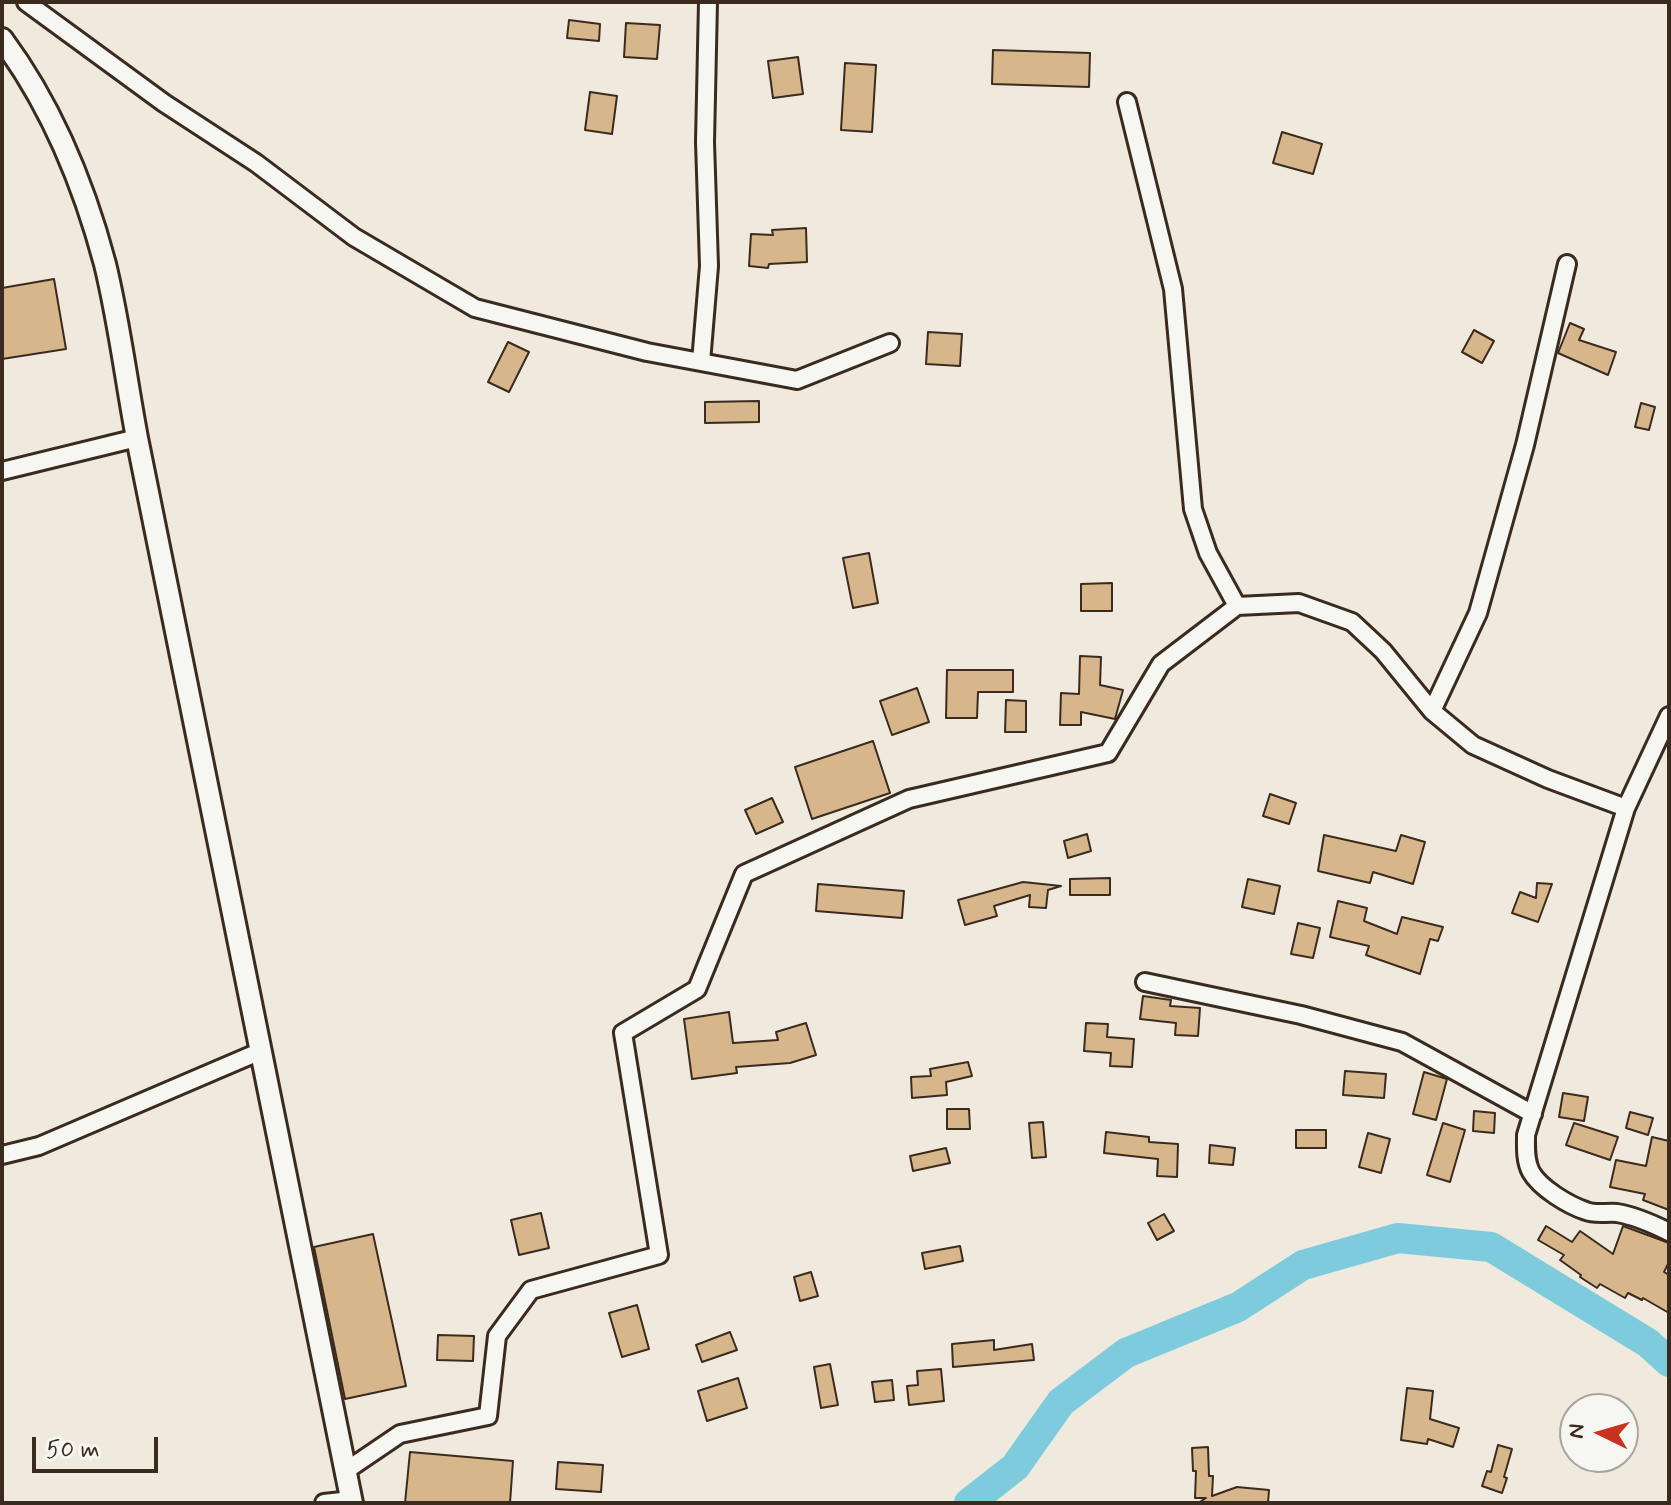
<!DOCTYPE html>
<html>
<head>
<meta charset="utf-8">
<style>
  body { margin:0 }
  #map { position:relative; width:1671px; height:1505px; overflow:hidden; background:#f0e9dd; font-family:Mynerve,sans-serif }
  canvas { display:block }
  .frame { position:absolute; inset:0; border:4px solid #3b2a1e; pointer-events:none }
  .north { position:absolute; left:1559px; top:1393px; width:80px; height:80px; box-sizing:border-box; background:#f6f6f2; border:2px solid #aba49d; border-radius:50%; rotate:275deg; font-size:22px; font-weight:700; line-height:32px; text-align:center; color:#3b2a1e }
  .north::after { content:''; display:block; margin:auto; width:28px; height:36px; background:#c8321e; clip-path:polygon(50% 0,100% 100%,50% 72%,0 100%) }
  .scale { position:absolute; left:32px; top:1437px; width:126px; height:36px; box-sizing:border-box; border:4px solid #3b2a1e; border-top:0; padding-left:10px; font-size:24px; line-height:28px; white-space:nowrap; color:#3b2a1e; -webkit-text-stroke:6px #f6f6f2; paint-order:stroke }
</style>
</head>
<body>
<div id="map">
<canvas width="1671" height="1505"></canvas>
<div class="frame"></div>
<div class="north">N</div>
<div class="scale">50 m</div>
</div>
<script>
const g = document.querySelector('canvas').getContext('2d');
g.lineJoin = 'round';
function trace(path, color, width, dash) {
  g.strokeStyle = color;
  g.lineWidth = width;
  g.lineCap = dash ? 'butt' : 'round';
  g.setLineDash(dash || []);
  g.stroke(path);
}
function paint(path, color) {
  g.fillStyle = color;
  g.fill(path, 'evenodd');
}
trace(new Path2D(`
  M969 1503 1015 1467 1061 1402 1126 1353 1238 1307 1303 1265 1398 1238 1491 1247 1648 1343 1669 1362`), '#7ecbdd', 30);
const building = new Path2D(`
  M569 20 600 24 599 41 567 38Z
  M626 23 660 25 657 59 624 57Z
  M993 50 1090 53 1089 87 992 84Z
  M798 57 803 94 773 98 768 61Z
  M845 63 876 65 872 132 841 130Z
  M590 92 617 96 612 134 585 130Z
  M1282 132 1322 144 1313 174 1273 163Z
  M806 228 807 262 769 264 768 268 749 266 751 234 773 235 772 230Z
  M54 279 66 349 2 359V288Z
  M1570 323 1584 329 1579 340 1616 352 1608 375 1558 353Z
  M1474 330 1494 341 1482 363 1462 352Z
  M928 332 962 334 960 366 926 364Z
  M508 342 529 352 509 392 488 382Z
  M759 401V422L705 423V402Z
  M1641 403 1655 407 1649 430 1635 427Z
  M869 553 878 603 853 608 843 558Z
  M1112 583V611H1081V584Z
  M1080 656 1101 657 1100 685 1123 690 1115 719 1081 712V725H1060L1061 693 1079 694Z
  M947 670H1013V692H978L977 718H946Z
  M917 688 929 722 892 735 880 701Z
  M1006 700 1026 701V732H1005Z
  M873 741 890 793 812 819 795 767Z
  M1270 794 1296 803 1289 824 1263 816Z
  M772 798 783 822 756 834 745 810Z
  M1087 834 1091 851 1068 858 1064 841Z
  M1324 835 1396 851 1401 835 1425 842 1413 884 1373 872 1370 883 1318 871Z
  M1110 878V895H1070V879Z
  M1248 879 1280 886 1274 914 1242 907Z
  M1023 882 1061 886 1048 890 1046 908 1029 907 1030 895 994 906 997 916 965 925 958 900Z
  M1537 883 1552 884 1538 922 1512 913 1520 892 1536 898Z
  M818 884 904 891 902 918 816 911Z
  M1338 901 1367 908 1364 921 1397 934 1402 917 1443 927 1438 941 1430 939 1420 974 1366 955 1369 946 1330 937Z
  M1298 923 1320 928 1313 958 1291 954Z
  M1143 996 1171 1000 1170 1006 1200 1008 1198 1036 1175 1035 1176 1023 1140 1019Z
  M729 1012 733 1043 778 1040 776 1032 806 1023 816 1055 790 1063 736 1067 737 1073 692 1079 684 1019Z
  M1086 1023 1108 1024 1107 1037 1134 1039 1132 1067 1110 1066 1111 1053 1084 1051Z
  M968 1062 972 1076 946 1082 947 1095 912 1098 911 1077 931 1076 930 1069Z
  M1345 1071 1386 1074 1384 1098 1343 1095Z
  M1424 1072 1447 1079 1436 1120 1413 1114Z
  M1563 1093 1588 1097 1584 1121 1559 1117Z
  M947 1109H969L970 1129H947Z
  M1474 1111 1495 1113 1494 1133 1473 1131Z
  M1630 1112 1653 1118 1648 1135 1626 1128Z
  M1043 1122 1046 1157 1032 1158 1029 1123Z
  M1443 1123 1465 1130 1450 1182 1427 1175Z
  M1574 1123 1618 1137 1610 1160 1566 1145Z
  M1296 1130H1326V1148H1296Z
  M1106 1132 1149 1137V1142L1178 1144 1177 1177 1157 1176 1158 1159 1104 1153Z
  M1368 1133 1390 1139 1381 1173 1359 1167Z
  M1652 1137 1669 1141V1210L1643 1200 1645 1194 1610 1187 1616 1160 1646 1166Z
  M1210 1145 1235 1148 1233 1165 1209 1163Z
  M946 1148 950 1163 913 1171 910 1156Z
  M541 1213 549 1248 519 1255 511 1220Z
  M1164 1214 1174 1231 1157 1240 1148 1223Z
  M1546 1226 1572 1242 1580 1231 1613 1254 1623 1226 1669 1243V1262L1664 1272 1669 1275V1313L1643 1298 1642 1300 1628 1293 1625 1298 1600 1284 1597 1288 1580 1277 1581 1275 1560 1260 1564 1255 1538 1240Z
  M373 1234 406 1386 345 1399 314 1247Z
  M960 1246 963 1261 925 1269 922 1253Z
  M811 1272 818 1296 800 1301 794 1277Z
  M637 1305 649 1349 622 1357 609 1313Z
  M730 1332 737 1350 702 1362 696 1345Z
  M438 1335 474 1336 473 1361 437 1360Z
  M994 1340V1350L1032 1344 1034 1360 953 1367 952 1344Z
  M830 1364 838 1405 821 1408 814 1367Z
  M941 1369 944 1401 909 1405 907 1386 918 1385 917 1371Z
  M738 1378 747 1408 707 1421 698 1391Z
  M892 1380 894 1400 875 1402 872 1382Z
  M1407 1388 1433 1391 1430 1419 1459 1428 1453 1447 1428 1439 1427 1444 1401 1440Z
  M1498 1445 1512 1449 1504 1477 1507 1478 1502 1493 1482 1486 1487 1471 1491 1472Z
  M1208 1447 1209 1476H1213L1212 1496 1237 1487 1269 1490 1268 1503H1198L1206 1498H1195L1196 1471H1193L1192 1448Z
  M410 1452 513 1461 510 1503H405Z
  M558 1462 603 1465 601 1492 556 1489Z`);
paint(building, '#d8b68b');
trace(building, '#3b2a1e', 2);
const minor = new Path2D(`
  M26 2 164 103 256 163 354 237 475 308 647 352 797 380 890 343
  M1127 102 1173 289 1193 509 1208 553 1237 606 1299 603 1352 622 1383 651 1432 711 1473 745 1548 779 1626 808 1526 1135C1526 1147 1525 1161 1531 1172 1540 1188 1568 1205 1586 1211 1595 1215 1607 1212 1617 1213 1635 1216 1653 1224 1669 1232
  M701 362 709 266 705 142 708 2
  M2 471 137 438
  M1432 711 1478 613 1525 445 1567 264
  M1626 808 1669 716
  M1145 982 1301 1015 1402 1042 1533 1114
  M2 1155 39 1146 261 1051
  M344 1472 400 1434 488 1416 497 1336 531 1290 659 1255 623 1033 697 989 744 874 909 799 1108 753 1161 664 1237 606
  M324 1503 351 1500`);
const tertiary = new Path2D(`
  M2 39C51 105 84 185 105 264 119 321 126 380 137 438L352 1503`);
trace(minor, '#3b2a1e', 22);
trace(tertiary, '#3b2a1e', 26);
trace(minor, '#f6f6f2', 16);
trace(tertiary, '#f6f6f2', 20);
</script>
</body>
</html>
